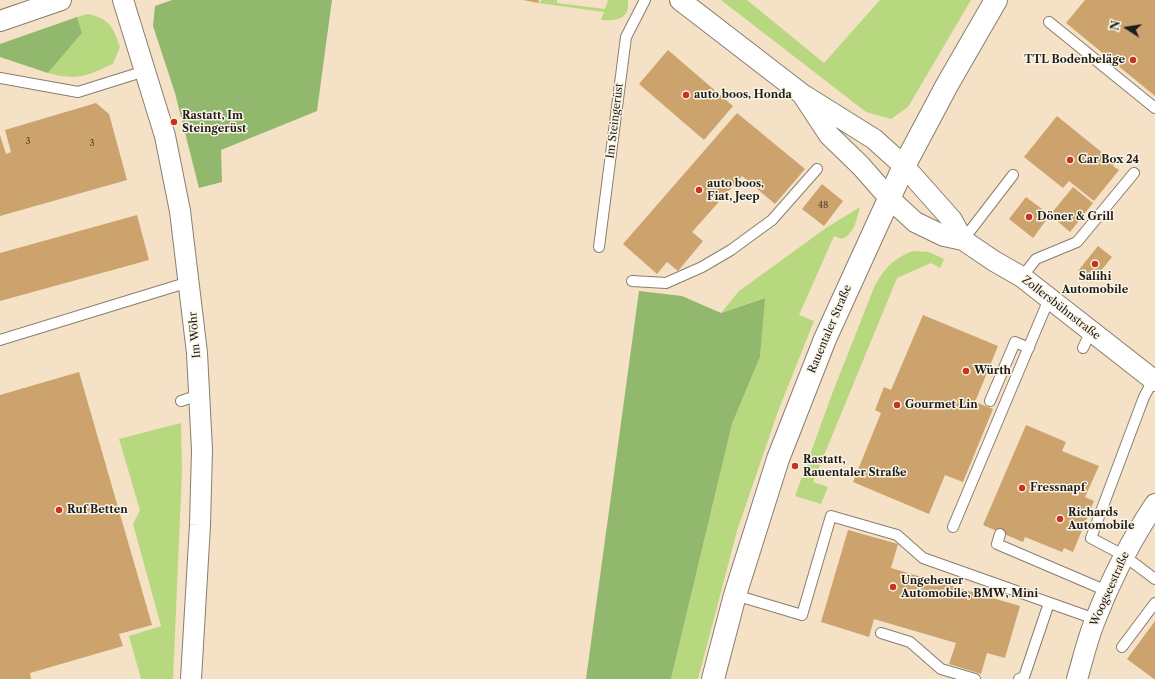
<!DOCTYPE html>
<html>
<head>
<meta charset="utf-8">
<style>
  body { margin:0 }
  #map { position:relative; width:1155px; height:679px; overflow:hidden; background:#f5e1c5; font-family:"Libre Caslon Text",serif }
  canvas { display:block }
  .north { position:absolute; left:1107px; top:8px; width:40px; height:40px; -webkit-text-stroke:3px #fcf5e5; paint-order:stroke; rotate:282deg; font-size:11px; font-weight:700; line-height:16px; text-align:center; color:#1c1c1c }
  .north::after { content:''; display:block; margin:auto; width:14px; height:18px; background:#1c1c1c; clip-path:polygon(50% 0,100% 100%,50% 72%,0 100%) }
</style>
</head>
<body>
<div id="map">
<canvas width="1155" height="679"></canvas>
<div class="north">N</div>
</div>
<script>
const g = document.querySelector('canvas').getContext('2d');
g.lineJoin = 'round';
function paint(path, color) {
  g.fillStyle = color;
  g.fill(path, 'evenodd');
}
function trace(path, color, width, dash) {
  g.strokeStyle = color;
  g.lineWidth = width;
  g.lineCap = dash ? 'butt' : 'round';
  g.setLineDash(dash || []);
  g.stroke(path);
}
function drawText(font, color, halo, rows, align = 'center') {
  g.font = font + ' "Libre Caslon Text",serif';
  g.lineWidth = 3;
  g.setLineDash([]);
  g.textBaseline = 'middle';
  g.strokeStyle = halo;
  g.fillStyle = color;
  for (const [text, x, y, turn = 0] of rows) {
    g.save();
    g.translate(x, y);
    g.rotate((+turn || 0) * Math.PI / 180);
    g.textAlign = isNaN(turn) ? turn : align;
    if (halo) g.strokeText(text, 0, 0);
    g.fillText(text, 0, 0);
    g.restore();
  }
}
paint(new Path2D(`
  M542 0H557V3L605 9 608 0H628C630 20 616 21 601 20L604 12 538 3Z
  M721 0H747L824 63 880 0H971L908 107 891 119 866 112Z
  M88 14C110 19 113 27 120 47L113 64C86 76 78 81 48 73L82 33 77 17Z
  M860 207C856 220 855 233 842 239L834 236 799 315 814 321 777 414 737 531 698 679H671L732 424 760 357 764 298 721 313 739 291 826 228Z
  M913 251 929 252 944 259 940 268 931 263 897 278 813 482 828 487 821 504 795 496 832 394 875 285C885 268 894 258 913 251Z
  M181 423 182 472 173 679H141L129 636 161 626 133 524 140 510 119 439Z`), '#b8d87f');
paint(new Path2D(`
  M172 0H332L317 111 221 150 222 182 199 188 175 93 153 26 155 6Z
  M77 17 82 33 48 73 0 57V44Z
  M639 291 682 296 721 313 765 298 760 357 732 424 671 679H586Z`), '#92b86e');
paint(new Path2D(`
  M523 0H539L538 3Z
  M1085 0H1155V96L1066 23Z
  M668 50 733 106 704 140 639 84Z
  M96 103 109 114 127 180 0 216V135L6 154 11 152 5 130Z
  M737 113 805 169 775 204 742 176 692 232 703 241 678 271 667 262 657 274 623 244Z
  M1057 116 1115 163 1113 166 1119 170 1094 201 1069 181 1063 188 1024 157Z
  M822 184 843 201 824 226 802 209Z
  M1073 187 1093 203 1070 232 1050 215Z
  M1026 197 1050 215 1033 238 1009 219Z
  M137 215 149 260 0 301V253Z
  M1098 246 1112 257 1092 282 1078 271Z
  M923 315 998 346 975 402 993 409 963 482 945 475 929 514 853 482 881 413 875 410 884 387 891 390Z
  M79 372 152 625 119 634 123 646 30 673 31 679H0V395Z
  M1026 425 1066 442 1062 451 1099 466 1085 497 1094 501 1073 552 1064 548 1062 552 1025 537 1023 542 983 525Z
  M848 530 898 544 891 568 1020 606 1005 658 987 653 981 674 949 664 956 643 874 619 869 637 821 622Z
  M1155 621V679H1154L1127 659Z`), '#cca26d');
const service = new Path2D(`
  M1049 22 1155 108
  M0 78 78 92 145 71
  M963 240 1013 175
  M599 247 626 37 645 0
  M1022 277 1036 259 1077 242 1134 173
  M632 281 666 283 702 267 731 250 772 220 817 169
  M0 340 189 282
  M1083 348 1091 331
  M1153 380 1144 397 1091 538 1123 555 1155 579
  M181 401 199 395
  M990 401 1015 342 1029 348
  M953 527 1049 299
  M1000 534 997 544 1107 591
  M735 595 802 615 831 516 897 535 923 558 1095 619
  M881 633 910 642 941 669 975 679
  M1122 647 1155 603
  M1019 679 1024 677 1049 603`);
const minor = new Path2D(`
  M123 0 165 136 180 211 197 353 202 450 200 525 191 679
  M680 0 802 94 874 139 904 166 952 220 963 240
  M0 21 61 0
  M802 94 829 135 861 166 889 198 915 222 944 236 963 240 994 261 1022 277 1155 381
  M1077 679C1083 659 1088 637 1096 618 1112 577 1131 540 1155 504`);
const tertiary = new Path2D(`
  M713 679 735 595 778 459 825 339 904 166 947 85 996 0`);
trace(service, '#887e70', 12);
trace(minor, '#887e70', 22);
trace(tertiary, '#887e70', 24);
trace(service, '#fff', 10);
trace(minor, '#fff', 20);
trace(tertiary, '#fff', 22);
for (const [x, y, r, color] of [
  [1133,60,4,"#c8321e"],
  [686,95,4,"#c8321e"],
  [174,122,4,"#c8321e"],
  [1070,160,4,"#c8321e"],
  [699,190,4,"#c8321e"],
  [1029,217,4,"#c8321e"],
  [1095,264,4,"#c8321e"],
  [966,371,4,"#c8321e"],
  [897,405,4,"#c8321e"],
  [795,466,4,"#c8321e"],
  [1022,488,4,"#c8321e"],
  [59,510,4,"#c8321e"],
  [1060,519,4,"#c8321e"],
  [893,587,4,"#c8321e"]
]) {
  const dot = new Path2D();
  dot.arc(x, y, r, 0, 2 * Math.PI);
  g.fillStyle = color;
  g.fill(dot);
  trace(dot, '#fcf5e5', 1.5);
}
drawText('9px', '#483e30', null, [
  ["3",28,141],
  ["3",92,143],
  ["48",823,205]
]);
drawText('bold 11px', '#1c1c1c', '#fcf5e5', [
  ["TTL Bodenbeläge",1125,60,"right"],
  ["auto boos, Honda",694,95],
  ["Rastatt, Im",182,116],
  ["Steingerüst",182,129],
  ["Car Box 24",1078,160],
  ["auto boos,",707,184],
  ["Fiat, Jeep",707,197],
  ["Döner & Grill",1037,217],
  ["Salihi",1095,277,"center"],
  ["Automobile",1095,290,"center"],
  ["Würth",974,371],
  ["Gourmet Lin",905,405],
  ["Rastatt,",803,460],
  ["Rauentaler Straße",803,473],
  ["Fressnapf",1030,488],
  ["Ruf Betten",67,510],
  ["Richards",1068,513],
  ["Automobile",1068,526],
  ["Ungeheuer",901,581],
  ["Automobile, BMW, Mini",901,594]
], 'left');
drawText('11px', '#1c1c1c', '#fcf5e5', [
  ["Im Steingerüst",615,121,-83],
  ["Zollersbühnstraße",1061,308,38],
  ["Rauentaler Straße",830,329,-67],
  ["Im Wöhr",195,335,-95],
  ["Woogseestraße",1110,589,-66]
]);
</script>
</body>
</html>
